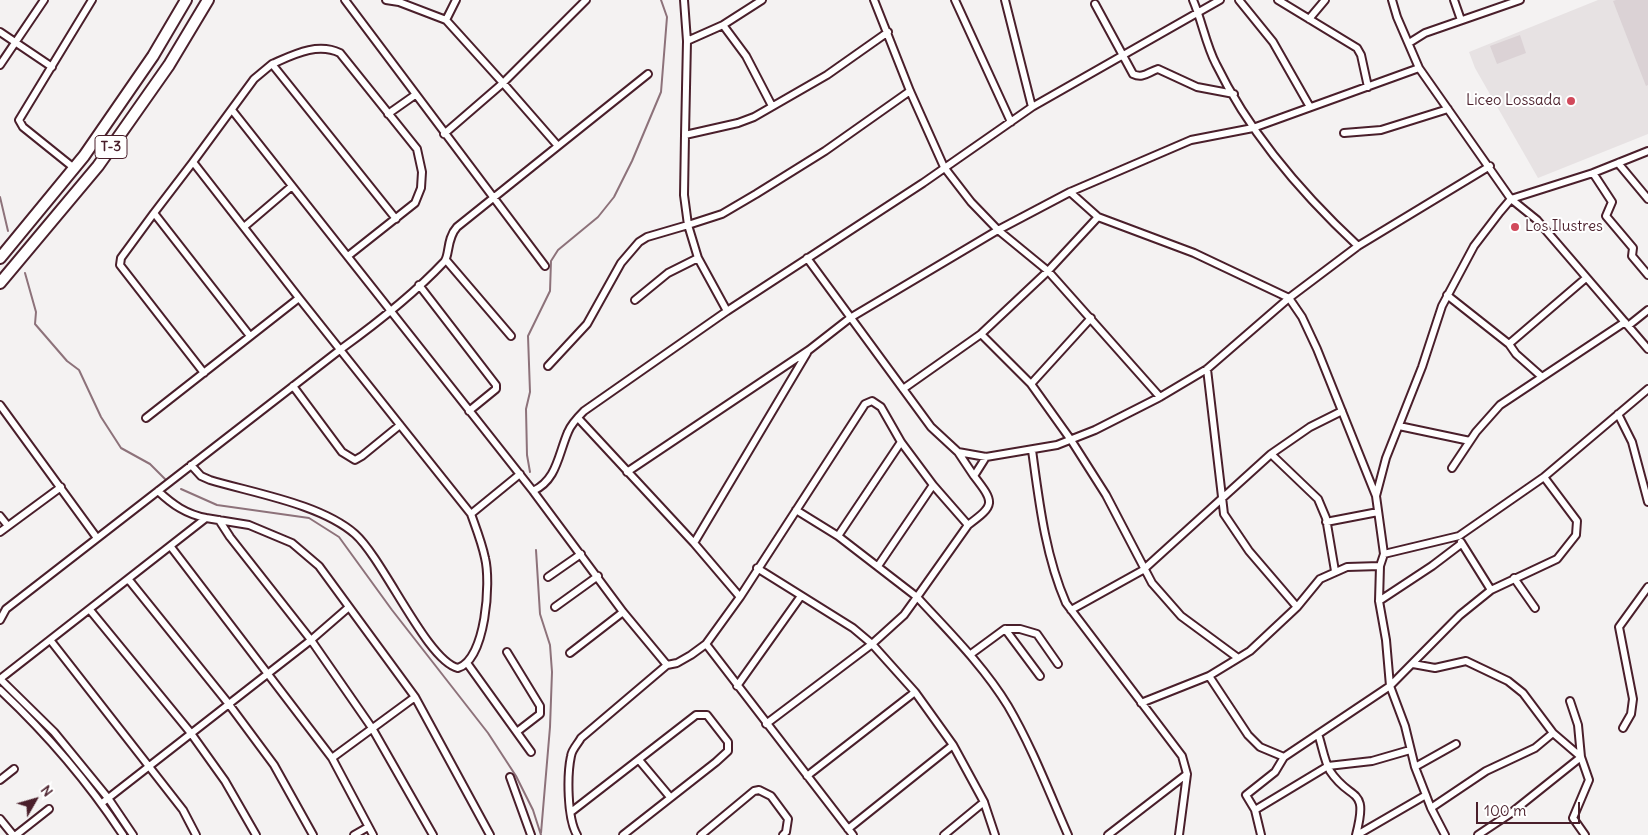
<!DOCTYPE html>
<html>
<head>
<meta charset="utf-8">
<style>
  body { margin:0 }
  #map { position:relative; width:1648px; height:835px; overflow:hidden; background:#f4f2f2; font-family:Delius,sans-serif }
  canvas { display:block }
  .north { position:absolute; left:10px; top:775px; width:50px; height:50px; -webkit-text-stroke:4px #fff; paint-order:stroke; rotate:52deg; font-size:14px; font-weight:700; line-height:20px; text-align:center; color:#4a1f2b }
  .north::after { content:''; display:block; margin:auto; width:18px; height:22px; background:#4a1f2b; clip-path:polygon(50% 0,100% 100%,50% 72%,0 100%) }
  .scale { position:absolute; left:1476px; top:802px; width:104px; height:22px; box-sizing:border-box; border:2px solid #4a1f2b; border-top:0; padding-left:6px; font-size:15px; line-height:18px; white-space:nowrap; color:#4a1f2b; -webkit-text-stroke:4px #fff; paint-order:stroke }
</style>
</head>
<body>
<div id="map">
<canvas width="1648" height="835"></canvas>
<div class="north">N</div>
<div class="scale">100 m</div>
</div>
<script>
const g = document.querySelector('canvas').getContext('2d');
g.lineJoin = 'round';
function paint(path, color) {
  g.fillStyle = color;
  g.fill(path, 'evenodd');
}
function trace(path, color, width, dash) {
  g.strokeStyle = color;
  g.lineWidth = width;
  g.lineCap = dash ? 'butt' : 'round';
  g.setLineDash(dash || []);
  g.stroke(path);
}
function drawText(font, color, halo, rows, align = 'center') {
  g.font = font + ' Delius,sans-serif';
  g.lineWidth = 4;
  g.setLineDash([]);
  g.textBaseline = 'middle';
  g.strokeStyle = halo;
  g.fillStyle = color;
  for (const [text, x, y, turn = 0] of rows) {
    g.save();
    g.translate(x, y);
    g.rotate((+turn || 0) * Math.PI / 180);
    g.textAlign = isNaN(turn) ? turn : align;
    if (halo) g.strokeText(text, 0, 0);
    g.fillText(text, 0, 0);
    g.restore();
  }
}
paint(new Path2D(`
  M1598 0H1648V134L1538 178 1475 68 1469 52Z`), '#e7e2e3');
paint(new Path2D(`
  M1616 0H1648V85L1646 86 1613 1Z
  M1520 35 1526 53 1497 64 1490 46Z`), '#dbd2d5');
trace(new Path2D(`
  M0 197 8 231
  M25 273 36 312 35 324 67 361 79 370 101 417 121 448 150 464 165 479
  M530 472 527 455 526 409 530 392 528 336 550 291 551 261 558 250 598 217 614 197 632 161 661 92 667 17 661 0
  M181 489 217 505 309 518 339 537 392 610 488 733 516 776 533 810 541 835
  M536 550 540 614 550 645 552 672 550 727 541 833`), '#8d727a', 2);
const street = new Path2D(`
  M345 0 545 266
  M386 0 399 2 446 20 456 0
  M684 0 687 41
  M874 0 910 91 944 167 971 202 998 230 1048 271 1160 397
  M955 0 1011 122
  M1005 0 1032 107
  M1193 0C1202 21 1206 45 1216 64 1250 134 1301 193 1358 246
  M1239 0 1273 42 1310 107
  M1278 0 1357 48 1361 55 1368 87
  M1392 0 1397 17 1419 68 1511 199 1537 220 1648 349
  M1454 0 1461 20
  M1095 4 1133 74C1143 79 1148 72 1158 69L1197 87 1234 94
  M1309 19 1325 0
  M446 20 503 83 586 0
  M723 25 746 56 772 106
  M0 32 52 67
  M1409 43 1425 33 1520 0
  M272 64C293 55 317 42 340 53L417 149 422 172 421 188 415 203 348 256
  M0 65 44 0
  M232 110 533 491 623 612 667 665
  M388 114 415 95
  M1344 133 1381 130 1448 109
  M444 134 503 83 558 146 648 74
  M685 135 687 41 723 25 762 0
  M193 162 154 213 250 336
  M1618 163 1648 199
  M74 168 23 127 19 120 92 0
  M1593 173 1612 202 1606 216 1633 248 1632 256 1648 275
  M1070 192 1098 217 1194 253 1289 298 1302 317 1317 349 1376 496 1384 554 1380 566 1379 601 1386 640 1390 686 1405 726 1415 767 1431 808 1445 835
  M154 213 121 258 120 265 204 373
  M244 227 292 186
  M807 258 931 427 958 452 974 476 986 457
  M446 260 511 336
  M419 285 496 385V389L469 411
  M1447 295 1509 344 1516 354 1542 377
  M299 298 400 425
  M635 300 668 273 698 258
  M727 311 698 258 688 225 722 214 756 194 825 151 910 91
  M1628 326 1648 310
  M981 334 1031 384 1071 440 1106 495 1152 583 1181 616 1238 658
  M1509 344 1586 278
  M548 366 587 324 621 263 639 242 647 237 688 225 684 195 685 135 738 123 754 117 827 75 888 32
  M1207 369 1224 514 1249 551 1297 607
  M1031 384 1091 318
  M293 386 342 452 355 460 362 456 400 425 471 514 520 474
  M903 389 981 334 1048 271 1098 217
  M0 405 97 538
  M1618 414 1632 442 1648 502
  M146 418 299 298 193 162 254 79 272 64 396 219
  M578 418 694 543 740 597
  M1399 426 1470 441
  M1032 450C1039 501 1045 555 1066 603L1182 756 1187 774 1179 835
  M958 452 986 457 1057 445 1095 430 1160 397 1207 369 1289 298 1358 246 1490 166
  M1271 454 1318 499 1326 518 1335 571
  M191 465 201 476 210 480C253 493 321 504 355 534 384 560 427 661 458 668 486 659 491 582 485 558 482 543 476 528 471 514
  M1452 468 1476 432 1500 405 1625 322
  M627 472 809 350 850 318 998 230 1070 192 1191 140 1253 128 1419 68
  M158 491C173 505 186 514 206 518
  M533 491C557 480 558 455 568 432 571 424 578 417 584 411L727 311 923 183 1032 107 1220 0
  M1376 496 1386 458 1422 367 1442 306 1474 246 1500 212 1511 199 1593 173 1648 151
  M796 510 838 536
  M0 516 8 526
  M219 520 230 537 311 640 372 728 433 835
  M1326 522 1378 512
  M968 525 917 597C949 632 983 665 1008 706 1032 747 1049 792 1068 835
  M0 532 61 487
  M1461 542 1491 590
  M694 543 807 353
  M171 547 332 758 373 835
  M1384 554 1459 536 1544 477 1648 389
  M878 566 933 485 968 525C995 505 995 503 974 476
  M757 568 853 628 872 644 766 724
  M548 577 581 554
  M1514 578 1535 608
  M129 580 228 703 274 765 313 835
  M1379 601 1432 566 1461 544
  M555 607 598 576
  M90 610 190 732 225 781 256 835
  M1071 610 1143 570 1271 454 1310 427 1342 411
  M0 620 6 609 341 349C377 323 413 295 444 262 450 256 446 239 457 227L558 146
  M1005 629 1040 676
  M51 641 183 810 196 835
  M706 644 853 835
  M507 652 540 706V714L518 731
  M570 653 623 612
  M971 654 1005 629H1020L1037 634 1058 664
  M467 663 531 752
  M1413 664 1435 668 1466 661 1508 681 1523 693 1553 733 1581 757 1511 813 1478 835
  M1209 676 1248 735 1260 747 1284 757 1390 686 1460 615 1491 590 1557 559 1576 535 1577 521 1544 477
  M0 679 206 518 249 525 292 543 319 566 415 697 490 835
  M0 679 54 732 108 798 133 835
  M737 686 801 596
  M0 690C47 734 88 782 123 835
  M1570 701 1578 725 1581 757 1589 780 1573 818 1585 835
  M1141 703 1209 676 1250 651 1297 607 1320 579 1347 567 1380 566
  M1623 728 1631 714 1633 699 1619 627 1648 587
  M1318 734C1322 745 1324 760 1330 771 1351 803 1369 785 1356 835
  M332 758 415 697
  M639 760 670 797
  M1415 767 1456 744
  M807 776 915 692 872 644 904 615 917 597 838 536 901 442
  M510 777 531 835
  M0 780 14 769
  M984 802 995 835
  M102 803 311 640 349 607
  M1431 808 1486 771 1535 748 1553 733
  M1255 810 1328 766 1372 761 1410 750
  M571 812 696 715H707L728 742V751L716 762 623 835
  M0 819 13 835
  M848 829 953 745 915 692
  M16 835 49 809
  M354 835 368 827
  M577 835C567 818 567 775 571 756 572 749 578 744 581 738L667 665 677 663 691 655 706 644 740 597 865 404 872 401 881 407 901 442 933 485
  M701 835 754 791 759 790 771 796 788 819 786 832 783 835
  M944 835 984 802 953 745
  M1108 835 1187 774
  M1261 835 1255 810 1246 795 1275 772 1284 757
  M1357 835 1426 795`);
const primary = new Path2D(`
  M0 258 84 156 153 56 186 0
  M0 283 98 166 169 65 208 0`);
trace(street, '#4a1f2b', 10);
trace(primary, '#4a1f2b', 14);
trace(street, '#fff', 6);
trace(primary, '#fff', 10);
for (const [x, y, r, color] of [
  [1571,101,5,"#d1495b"],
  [1515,227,5,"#d1495b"]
]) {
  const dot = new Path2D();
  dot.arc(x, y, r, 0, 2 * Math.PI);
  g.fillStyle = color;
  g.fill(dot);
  trace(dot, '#fff', 2);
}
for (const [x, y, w] of [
  [111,147,32]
]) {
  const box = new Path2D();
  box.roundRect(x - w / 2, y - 11.5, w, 23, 4);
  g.fillStyle = '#fff';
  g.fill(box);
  trace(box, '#4a1f2b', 1);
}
drawText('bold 14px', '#4a1f2b', null, [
  ["T-3",111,147]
]);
drawText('15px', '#4a1f2b', '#fff', [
  ["Liceo Lossada",1561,101],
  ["Los Ilustres",1525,227,"left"]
], 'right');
</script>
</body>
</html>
